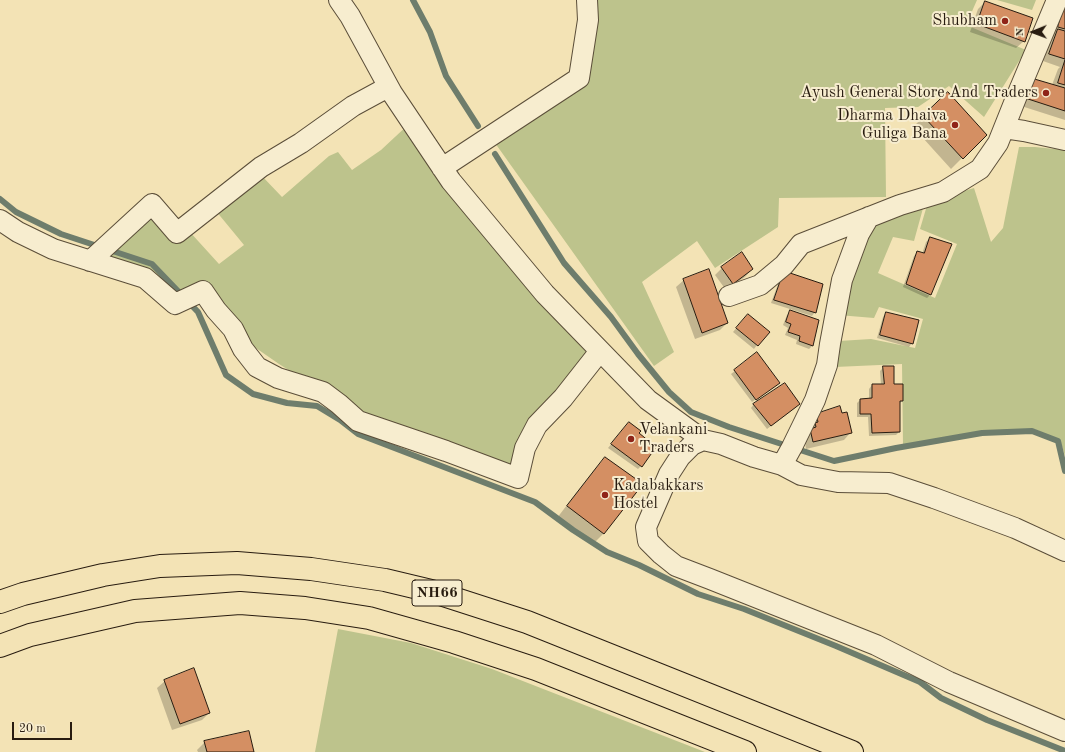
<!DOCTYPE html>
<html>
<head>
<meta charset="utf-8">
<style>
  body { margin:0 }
  #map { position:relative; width:1065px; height:752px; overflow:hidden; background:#f3e3b5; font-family:"Old Standard TT",serif }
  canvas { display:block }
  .north { position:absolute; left:1013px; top:12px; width:40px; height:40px; -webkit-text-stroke:3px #f7edcf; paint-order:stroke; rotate:269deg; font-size:11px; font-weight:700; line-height:16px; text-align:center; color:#281c10 }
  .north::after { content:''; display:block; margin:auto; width:14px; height:18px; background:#281c10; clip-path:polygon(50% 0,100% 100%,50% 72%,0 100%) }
  .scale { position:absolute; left:12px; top:722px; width:60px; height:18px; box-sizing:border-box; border:2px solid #281c10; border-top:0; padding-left:5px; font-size:12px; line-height:14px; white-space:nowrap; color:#281c10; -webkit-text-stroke:3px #f7edcf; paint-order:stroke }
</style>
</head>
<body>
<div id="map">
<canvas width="1065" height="752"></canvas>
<div class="north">N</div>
<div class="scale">20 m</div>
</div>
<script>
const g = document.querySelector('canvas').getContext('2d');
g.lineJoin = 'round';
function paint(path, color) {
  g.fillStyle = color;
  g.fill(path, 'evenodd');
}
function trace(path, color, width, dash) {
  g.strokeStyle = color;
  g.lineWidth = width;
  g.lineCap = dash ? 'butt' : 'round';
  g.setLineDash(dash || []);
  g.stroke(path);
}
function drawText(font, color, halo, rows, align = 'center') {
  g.font = font + ' "Old Standard TT",serif';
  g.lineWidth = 4;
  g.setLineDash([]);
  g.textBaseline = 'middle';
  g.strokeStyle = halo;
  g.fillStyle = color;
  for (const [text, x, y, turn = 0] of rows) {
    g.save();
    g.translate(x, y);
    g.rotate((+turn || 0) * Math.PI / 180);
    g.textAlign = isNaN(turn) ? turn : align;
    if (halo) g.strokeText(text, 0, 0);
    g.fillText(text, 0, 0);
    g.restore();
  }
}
paint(new Path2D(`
  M594 0H977L966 25 1026 50 984 117 949 86 918 107 885 108 886 197 779 198 778 227 715 268 697 241 642 282 674 352 654 366 495 143 585 79Z
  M997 0H1036L1032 10Z
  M410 123 598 351 563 397 518 477 358 421 323 392 279 364 253 346 209 290 176 296 101 257 150 214 189 231 219 264 244 245 216 211 261 175 282 197 329 156 338 152 352 170 381 150Z
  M1019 147H1035L1065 150V456L1060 440 1034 429 991 431 903 445 902 364 835 367 839 341 871 339 915 348 923 319 879 307 874 318 838 315 868 223 925 201 914 241 893 237 878 273 935 298 957 244 920 229 928 202 974 188 991 242 1003 228Z
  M338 629 411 643 492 669 705 752H315Z`), '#bdc38c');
paint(new Path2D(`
  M1065 0V120L1018 105 1024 86 1052 85 1058 69 1060 67 1043 61 1051 37Z
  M985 2 1024 41 1016 48 970 32 978 9Z
  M948 93 985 135 951 169 913 127Z
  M930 238V295L927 298 903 287 914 256 918 252 922 254 926 242Z
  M722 268 752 269 745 277 726 290 715 275Z
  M781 276 815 312 812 316 771 303Z
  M684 280 727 323 720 330 695 339 676 287Z
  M791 312 812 346 809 349 796 344 797 340 785 335 788 328 783 325 787 315Z
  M886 313 912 343 909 347 877 338 883 317Z
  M744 319 757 345 754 349 733 332Z
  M884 367 902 401 899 404V432L896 435 869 436 868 417H857V403L860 400 869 399V389L872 385H881L880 371Z
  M735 371 775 386 752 402 731 374Z
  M754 404 795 408 767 429 751 408Z
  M842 414 851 432 844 440 806 449 804 437 817 415Z
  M626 426 637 434 641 466 638 469 608 448Z
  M605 459 642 484 603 534 592 545 557 518 594 470Z
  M165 681 209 713 202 720 172 730 157 688Z
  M205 742 253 752H198L197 750Z`), '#0003');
trace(new Path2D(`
  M413 0 430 32 446 76 478 126
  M495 154 564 263 611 317 638 354 669 392 691 412 729 427 834 461 896 448 982 433 1032 431 1058 441 1065 471
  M0 199 16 212 61 234 152 264 198 312 226 375 253 394 287 403 317 406 340 420 358 434 535 502 573 530 607 552 639 565 698 594 744 609 836 646 920 682 941 698 987 720 1065 751`), '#6e7d6c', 6);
const building = new Path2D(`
  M985 1 1033 18 1025 42 977 24Z
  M1064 6H1065V29L1058 27Z
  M1058 29 1065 31V59L1049 54Z
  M1065 60V85L1058 83Z
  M1031 78 1065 88V111L1025 98Z
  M948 92 987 135 963 159 923 116Z
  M930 237 952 244 931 295 906 284 917 251 924 253Z
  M742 252 753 269 733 284 721 267Z
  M709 269 728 323 702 333 683 279Z
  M784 271 823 284 816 313 774 300Z
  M790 310 819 320 813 346 799 341 800 336 788 332 791 324 786 322Z
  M886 312 919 320 913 344 880 335Z
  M748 314 770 332 758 346 736 328Z
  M757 352 780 383 756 400 734 370Z
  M883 366H894V384H903V401H900V432L872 433 871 414H860V399L872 398V384H884Z
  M785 383 800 404 771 426 753 404Z
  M840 406 842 413 847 412 852 433 813 442 810 429 816 427 815 423 818 422 816 414Z
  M629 422 641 431 639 433 656 447 642 467 611 444Z
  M605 457 643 484 604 534 567 506Z
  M194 668 210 713 180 724 164 680Z
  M249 731 254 752H207L204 741Z`);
paint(building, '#d48f63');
trace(building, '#281c10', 1);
const minor = new Path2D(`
  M339 0 350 16 392 93 451 181 545 294 648 400 703 440
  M1004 128 1024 131 1065 140
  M442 168 579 78 588 20 587 0
  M0 220 18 232 53 249 145 278 175 304 203 291 216 310 233 329 243 349 257 367 278 378 323 392 339 404 358 421 446 451 518 478 525 448 537 425 563 398 600 351
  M90 261 152 204 177 233 261 167 301 143 353 106 388 87
  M729 296 760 285 784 265 801 244 900 205 943 192 980 169 998 143 1018 93 1057 0
  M782 465 792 447 815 400 827 365 830 344 842 280 859 234 869 217
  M1065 551 1015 528 934 498 889 483 838 482 801 475 782 465 754 457 721 444 703 440 692 445 680 457 669 474 646 527 648 541 661 554 676 566 710 579 876 645 949 682 1065 731`);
const trunk = new Path2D(`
  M0 602 23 594 103 575 160 566 237 563 311 569 385 580 431 591 527 622 852 752
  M0 646 30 635 135 611 240 603 305 608 369 618 454 642 536 669 745 752`);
trace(minor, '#5b4e39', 22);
trace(trunk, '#281c10', 24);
trace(minor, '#f7edcf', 20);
trace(trunk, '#f3e3b5', 22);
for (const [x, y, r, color] of [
  [1005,21,4,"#8f2418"],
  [1046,93,4,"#8f2418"],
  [955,125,4,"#8f2418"],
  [631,439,4,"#8f2418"],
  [605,495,4,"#8f2418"]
]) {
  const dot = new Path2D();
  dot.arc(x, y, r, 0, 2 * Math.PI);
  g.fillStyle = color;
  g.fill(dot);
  trace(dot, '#f7edcf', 1.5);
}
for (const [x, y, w] of [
  [437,593,50]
]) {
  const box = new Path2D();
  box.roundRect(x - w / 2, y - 13, w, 26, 3);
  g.fillStyle = '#f7edcf';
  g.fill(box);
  trace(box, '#281c10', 1);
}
drawText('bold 15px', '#281c10', null, [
  ["NH66",437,593]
]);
drawText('16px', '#281c10', '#f7edcf', [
  ["Shubham",997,21],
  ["Ayush General Store And Traders",1038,93],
  ["Dharma Dhaiva",947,116],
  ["Guliga Bana",947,134],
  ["Velankani",639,430,"left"],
  ["Traders",639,448,"left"],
  ["Kadabakkars",613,486,"left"],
  ["Hostel",613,504,"left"]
], 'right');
</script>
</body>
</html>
